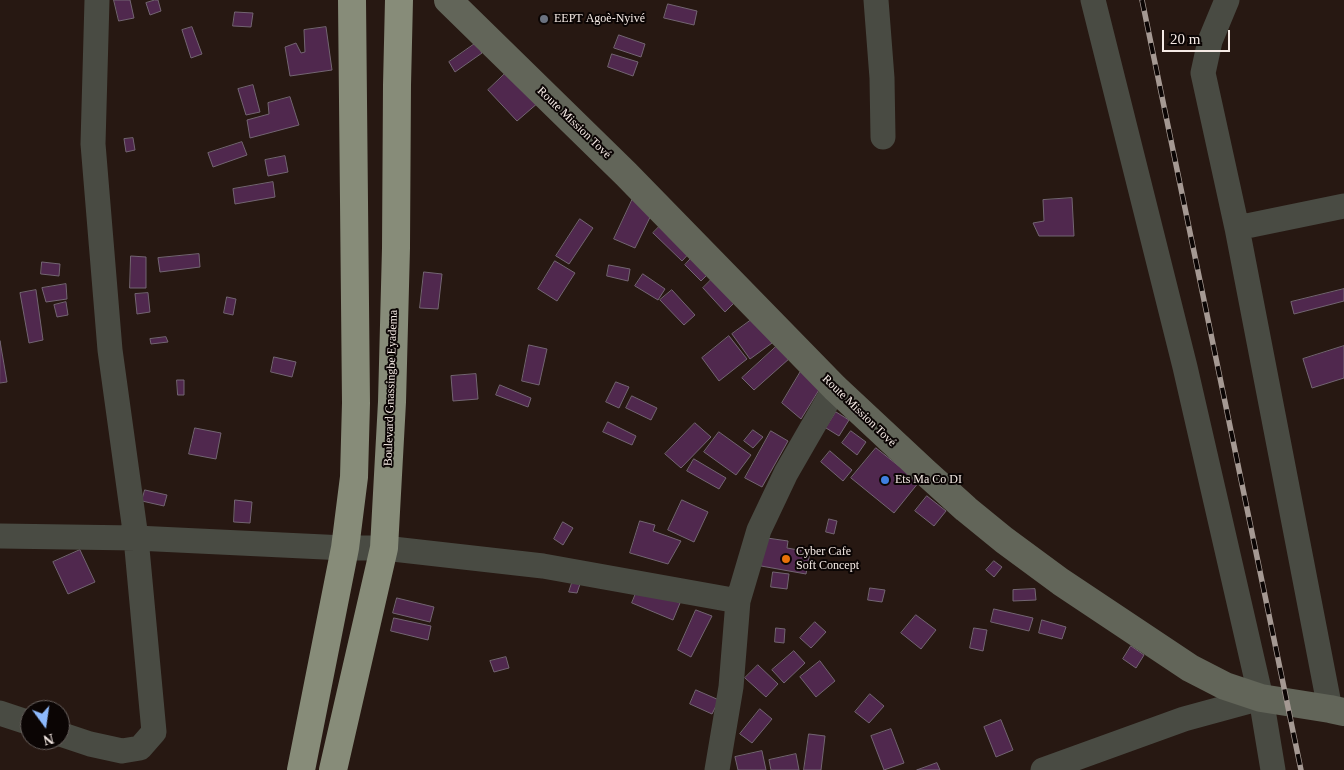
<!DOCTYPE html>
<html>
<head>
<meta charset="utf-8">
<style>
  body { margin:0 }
  #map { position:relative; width:1344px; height:770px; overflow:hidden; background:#271812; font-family:Georgia,serif }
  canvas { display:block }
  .north { position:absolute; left:20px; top:700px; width:50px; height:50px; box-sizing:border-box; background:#0b0504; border:1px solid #69615e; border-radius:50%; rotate:166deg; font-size:14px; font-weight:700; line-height:20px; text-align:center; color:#f5eae5 }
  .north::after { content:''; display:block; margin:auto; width:18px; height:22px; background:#8db9fc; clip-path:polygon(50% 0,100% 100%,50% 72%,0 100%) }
  .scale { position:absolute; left:1162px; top:30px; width:68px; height:22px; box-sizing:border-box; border:2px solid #f5eae5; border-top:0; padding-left:6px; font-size:15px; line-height:18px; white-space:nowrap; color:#f5eae5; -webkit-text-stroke:4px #0b0504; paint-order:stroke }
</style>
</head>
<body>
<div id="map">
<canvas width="1344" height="770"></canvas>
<div class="north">N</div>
<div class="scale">20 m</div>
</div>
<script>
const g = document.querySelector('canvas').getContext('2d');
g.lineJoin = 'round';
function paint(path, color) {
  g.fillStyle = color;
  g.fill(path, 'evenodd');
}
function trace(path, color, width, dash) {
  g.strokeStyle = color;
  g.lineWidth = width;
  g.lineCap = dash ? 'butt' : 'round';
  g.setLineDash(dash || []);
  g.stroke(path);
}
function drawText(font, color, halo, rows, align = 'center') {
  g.font = font + ' Georgia,serif';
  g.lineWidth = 4;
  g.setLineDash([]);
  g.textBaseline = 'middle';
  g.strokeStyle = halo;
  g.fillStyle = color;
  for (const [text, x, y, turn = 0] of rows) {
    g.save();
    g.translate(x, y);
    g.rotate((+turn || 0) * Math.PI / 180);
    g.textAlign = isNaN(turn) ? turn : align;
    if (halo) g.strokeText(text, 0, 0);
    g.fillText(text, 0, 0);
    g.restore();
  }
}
const building = new Path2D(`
  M114 0H130L134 18 119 21Z
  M155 0H158L161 11 150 15 146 3Z
  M668 4 697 11 694 25 664 18Z
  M235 12 253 13 251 27 233 26Z
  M192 27 202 54 191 58 182 30Z
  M326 27 332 70 290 76 285 47 296 43 301 53 305 52 304 30Z
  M619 35 645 44 641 57 614 48Z
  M476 43 482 53 455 72 449 62Z
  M612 54 638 62 633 76 608 67Z
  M509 70 539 102 517 121 488 90Z
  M253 85 260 112 246 115 238 89Z
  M290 97 299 125 250 138 247 120 269 114 268 103Z
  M133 138 135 150 126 152 124 139Z
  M242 142 247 155 213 167 208 153Z
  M285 156 288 172 268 176 265 160Z
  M273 182 275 197 235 204 233 189Z
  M635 194 655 207 635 248 614 239Z
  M1072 198 1074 236H1039L1033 223 1044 221 1043 200Z
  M580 219 593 228 569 264 556 256Z
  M666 220 694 248 682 261 653 233Z
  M199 254 200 267 160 272 158 258Z
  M695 254 712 270 701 281 685 265Z
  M131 256 146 257V288H130Z
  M555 261 575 273 557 301 538 289Z
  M42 262 60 264 59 276 41 274Z
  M609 265 630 269 628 281 607 276Z
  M424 272 442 274 438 309 420 308Z
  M643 274 665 289 658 300 635 286Z
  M715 276 738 299 725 312 703 288Z
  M66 284 67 299 46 302 42 288Z
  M1344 289V301L1294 314 1291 302Z
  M36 290 43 340 29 343 20 293Z
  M672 290 695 315 684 325 660 300Z
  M148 293 150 312 137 314 135 294Z
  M227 297 236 299 233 315 224 313Z
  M66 302 68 315 57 317 54 305Z
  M754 318 772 343 750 359 732 334Z
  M729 336 747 359 719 381 702 358Z
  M166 337 168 342 151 344 150 339Z
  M0 341 7 382 0 383Z
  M529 345 547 349 539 385 522 381Z
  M778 345 790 358 754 390 742 378Z
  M1344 346V378L1312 388 1303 359Z
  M274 357 296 362 292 377 271 372Z
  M804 366 822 385 801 419 782 403Z
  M476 374 478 399 453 401 451 376Z
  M177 380H184V395H178Z
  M616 382 629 387 619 408 606 402Z
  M500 385 531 398 528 407 496 395Z
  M632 396 657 408 651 420 626 408Z
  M836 412 849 420 839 436 826 428Z
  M608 422 636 436 632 445 603 432Z
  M695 423 711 437 681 468 665 454Z
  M195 428 221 433 216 459 189 454Z
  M753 430 763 437 753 448 744 441Z
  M771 431 788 441 762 487 745 478Z
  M851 431 866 442 857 455 842 443Z
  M719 432 751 455 736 475 704 452Z
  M876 448 919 482 894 513 851 478Z
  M830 451 852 470 843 481 821 462Z
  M694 459 726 478 719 489 687 471Z
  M145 490 167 495 164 506 142 501Z
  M927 496 946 511 934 526 915 511Z
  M235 500 252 502 250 523 234 522Z
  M682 500 708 512 694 542 668 530Z
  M829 519 837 521 834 534 826 532Z
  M640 521 655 525 653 531 681 541 668 564 630 553Z
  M563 522 573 528 563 545 554 539Z
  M767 538 788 541 787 548 810 552 806 574 761 566Z
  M80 550 95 582 68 594 53 562Z
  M994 561 1002 567 994 577 986 570Z
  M773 572 789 574 787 589 771 587Z
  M572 583 580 584 577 593 569 592Z
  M639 586 680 603 673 620 632 603Z
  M870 588 885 590 882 602 868 600Z
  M1035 589 1036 600 1013 601V590Z
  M397 598 434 607 430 622 393 613Z
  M994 609 1033 618 1029 631 991 622Z
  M696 610 712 616 691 657 678 650Z
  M916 615 936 630 921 649 901 633Z
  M394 618 431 626 428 640 391 631Z
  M1042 620 1066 627 1062 639 1039 633Z
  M815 622 826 632 811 648 800 638Z
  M776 628 785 629 784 643 775 642Z
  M974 628 987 630 983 651 970 648Z
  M1131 646 1144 655 1136 668 1123 659Z
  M794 651 805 663 784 683 772 670Z
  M506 657 509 668 494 672 490 661Z
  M820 661 835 681 816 697 800 677Z
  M758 665 778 684 766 697 745 678Z
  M696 690 719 700 712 714 690 704Z
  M870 694 884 706 869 723 855 712Z
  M760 709 772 719 752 743 740 734Z
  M1001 720 1013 750 996 757 984 727Z
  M891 729 904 763 884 770 871 736Z
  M809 734 825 736 821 770H804Z
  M762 751 766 770H738L735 757Z
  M796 754 799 770H771L769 760Z
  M937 763 940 770H917Z`);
paint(building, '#50284e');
trace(building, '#736572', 1);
trace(new Path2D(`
  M876 0 882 78 883 137
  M1093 0 1185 367 1261 698 1273 770
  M1227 0 1210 41 1203 73 1237 228 1330 709
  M1237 228 1344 206
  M0 536 136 538 345 548H384L543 566 738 601
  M0 713 30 723
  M60 734 90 744 122 751 140 748 154 732 136 538 110 350 93 144 97 0
  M717 770 731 687 738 601 759 530 786 473 835 388
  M1043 770 1184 719 1261 698`), '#494b43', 25);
trace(new Path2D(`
  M448 0 626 174 835 388 925 472 966 509 1004 540 1061 582 1190 668 1225 686 1261 698 1330 709 1344 712`), '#626559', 28);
trace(new Path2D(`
  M301 770 345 548 354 477 356 403 352 0
  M333 770 384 548 392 402 396 248 397 85 399 0`), '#878c79', 28);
const rail = new Path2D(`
  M1142 0 1301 770`);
trace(rail, '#a59993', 5.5);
trace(rail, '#0b0504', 4, [11]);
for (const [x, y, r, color] of [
  [544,19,5,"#6b7280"],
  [885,480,5,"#3f7fe0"],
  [786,559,5,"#e8710a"]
]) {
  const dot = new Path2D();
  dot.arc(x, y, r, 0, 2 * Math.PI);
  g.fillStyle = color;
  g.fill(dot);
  trace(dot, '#0b0504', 2);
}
drawText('12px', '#f5eae5', '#0b0504', [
  ["EEPT Agoè-Nyivé",554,19],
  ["Ets Ma Co DI",895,480],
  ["Cyber Cafe",796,552],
  ["Soft Concept",796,566]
], 'left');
drawText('12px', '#f5eae5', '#0b0504', [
  ["Route Mission Tové",574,123,44],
  ["Boulevard Gnassingbe Eyadema",391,388,-88],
  ["Route Mission Tové",859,411,44]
]);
</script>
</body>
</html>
